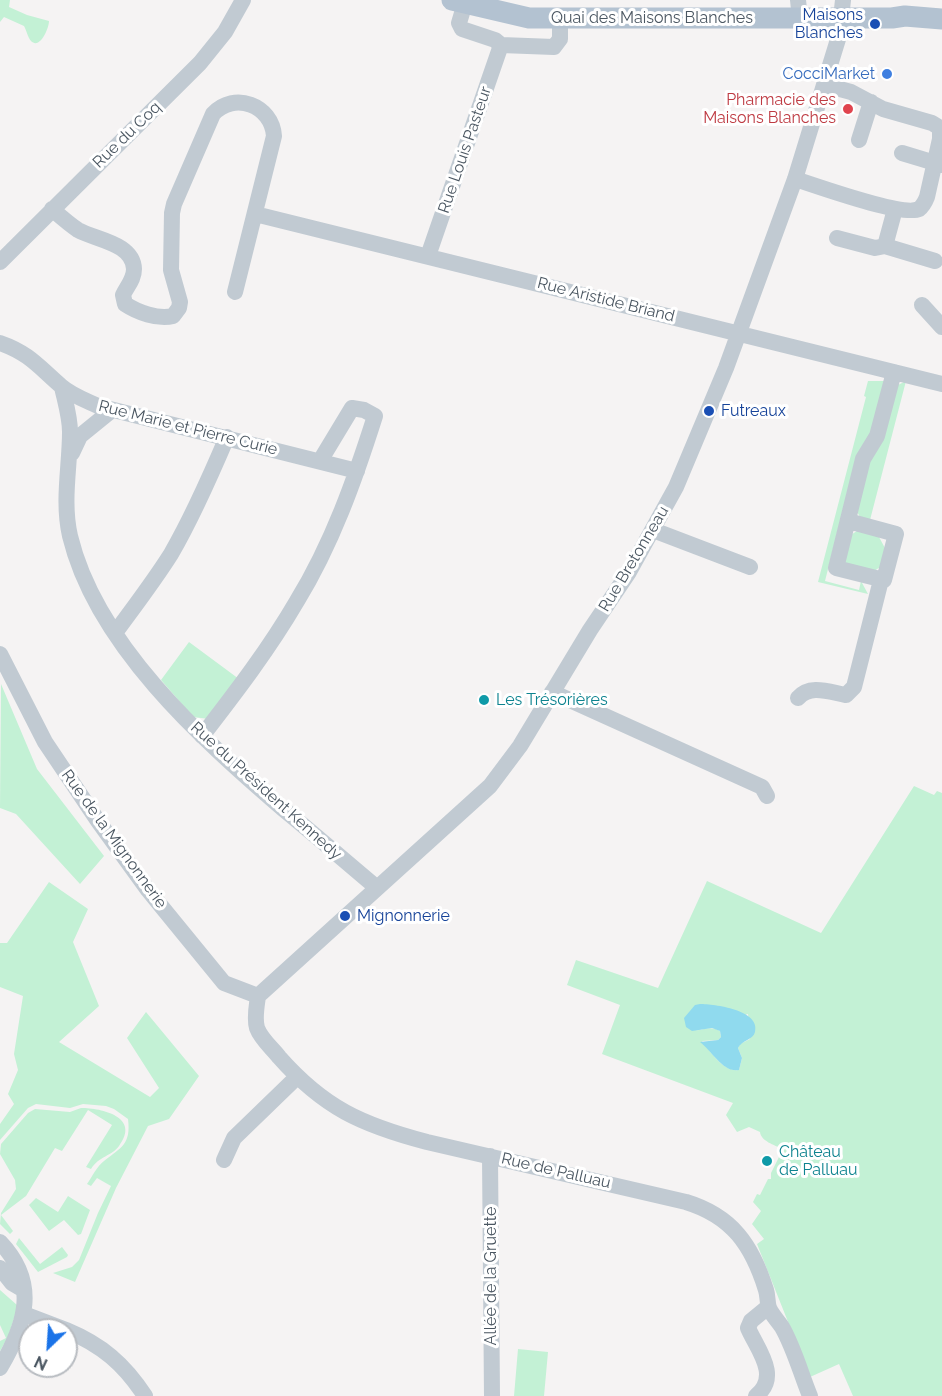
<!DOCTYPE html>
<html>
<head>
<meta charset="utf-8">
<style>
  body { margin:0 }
  #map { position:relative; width:942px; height:1396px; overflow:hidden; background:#f5f3f3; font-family:Raleway,sans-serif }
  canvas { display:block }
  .north { position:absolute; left:18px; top:1318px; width:60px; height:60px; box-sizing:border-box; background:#fff; border:2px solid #b7bbc0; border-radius:50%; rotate:205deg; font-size:16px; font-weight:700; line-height:24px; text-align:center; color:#4a5661 }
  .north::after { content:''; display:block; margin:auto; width:21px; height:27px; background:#1a73e8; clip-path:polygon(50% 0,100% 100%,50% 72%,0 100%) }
</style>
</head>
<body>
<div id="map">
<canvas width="942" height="1396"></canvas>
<div class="north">N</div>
</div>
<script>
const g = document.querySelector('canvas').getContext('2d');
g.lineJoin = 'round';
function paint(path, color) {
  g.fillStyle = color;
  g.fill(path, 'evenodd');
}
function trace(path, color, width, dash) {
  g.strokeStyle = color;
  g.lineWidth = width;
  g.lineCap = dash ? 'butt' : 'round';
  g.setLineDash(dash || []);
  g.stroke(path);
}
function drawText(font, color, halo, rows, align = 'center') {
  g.font = font + ' Raleway,sans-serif';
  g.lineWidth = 6;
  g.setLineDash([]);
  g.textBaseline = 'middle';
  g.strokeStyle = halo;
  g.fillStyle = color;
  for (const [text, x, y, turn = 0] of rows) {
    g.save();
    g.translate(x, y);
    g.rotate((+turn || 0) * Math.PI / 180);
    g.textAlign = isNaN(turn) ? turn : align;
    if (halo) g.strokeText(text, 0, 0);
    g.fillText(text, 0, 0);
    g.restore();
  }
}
paint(new Path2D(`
  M0 0H10L9 7 27 15 49 21C49 28 40 50 31 41 28 38 26 29 24 26L4 17 0 22Z
  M868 381H886L874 426 854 465 825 581 859 590 861 581 868 594 818 582 866 397 864 396Z
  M906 381 870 520 860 517 856 510 867 467 898 385Z
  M857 531 879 537 886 550 882 566 869 574 853 570 841 558 846 538Z
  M189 642 239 679 209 719 193 717 161 680Z
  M1 684 37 769 104 856 80 884 16 814 0 808Z
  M914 786 934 795 937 791 942 793V1396H853L839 1364 810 1377 757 1244 764 1239 752 1224 761 1211 753 1202 757 1194 760 1195 768 1179H771V1173L783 1149C774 1145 761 1141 760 1132L749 1127 737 1132 726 1115 733 1103 602 1054 620 1005 567 985 576 960 658 988 707 881 821 933ZM748 1014 750 1039 740 1044 738 1048 742 1058 739 1070C723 1072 711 1052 702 1041L718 1040 721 1037 720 1031C712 1026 704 1029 695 1031Z
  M49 882 88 909 73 942 99 1006 59 1042 150 1097 159 1088 127 1038 146 1012 199 1076 169 1119 148 1126 116 1188 75 1282 53 1273 72 1267 79 1260 98 1213 111 1186 97 1178 91 1186 87 1184C92 1177 97 1166 104 1161 122 1147 131 1144 128 1119L114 1109 106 1106 83 1104 70 1108 36 1104 28 1108 0 1140V1124L14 1104 8 1094 18 1070 14 1054 23 996 0 987V943H7Z
  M81 1108C102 1108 141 1117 119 1146 112 1156 99 1156 91 1169L86 1167 112 1125 88 1110 62 1151 55 1148 26 1196 1 1215 13 1231 10 1234 0 1224 1 1213 16 1189 15 1180 0 1154 1 1144 28 1113 35 1109 70 1112Z
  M68 1196 90 1210 81 1234 78 1235 64 1220 49 1231 29 1205 36 1198 58 1212Z
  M19 1238 40 1264 62 1247 68 1255 67 1257 38 1272 16 1244Z
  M0 1290 17 1305V1309L8 1337 0 1351V1341L6 1338 0 1325Z
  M518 1349 548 1352 544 1396H514Z`), '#c3f1d5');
paint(new Path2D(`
  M700 1004C714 1004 761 1010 755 1032 753 1040 742 1040 738 1048L742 1058 739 1070C723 1073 712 1051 700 1042L718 1040 721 1037 720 1031 712 1028 692 1031 686 1027 684 1018 695 1005Z`), '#90daee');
trace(new Path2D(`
  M798 0 800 19
  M465 3 459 23 462 29 495 40 501 45 554 47 560 39V18
  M859 140 871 102
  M902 153 942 165
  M795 179C817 186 903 217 919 209 923 206 925 202 927 197L940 139V128L932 123 883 109 851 92 825 85
  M52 209C60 216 69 224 78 230 96 240 133 243 134 269 134 280 127 286 123 295L125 304C137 312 158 320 173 316L179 308 180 302 171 270 172 213 174 204 213 114C234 91 272 105 274 136L235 292
  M255 214 942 384
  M837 238 875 248 885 246 935 261
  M885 246 895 209
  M428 256 501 45
  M0 262 200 63 225 32 243 0
  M922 305 942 327
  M0 343C29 353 39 367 61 386 71 395 85 400 98 406L357 471
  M62 387C65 401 70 417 70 432 70 466 62 501 70 536 96 644 201 738 282 808 314 834 345 861 376 887
  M72 453 80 436 112 410
  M848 521 896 534 884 580 836 568 863 459 877 436 894 372
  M653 530 750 567
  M115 633C134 607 154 581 171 554 193 516 210 477 227 437
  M0 654 45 742 98 821 148 890 224 983 258 996
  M552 692 762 787 767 796
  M798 698C810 684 829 692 846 695L854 687 881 580
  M202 736C236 692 269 649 297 601 332 544 355 479 375 416L364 410 352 408 320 461
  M258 996 490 786 520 746 590 630 629 572 676 487 726 368 795 179 839 36 843 0
  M258 996C257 1005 254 1018 257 1028 261 1039 272 1048 279 1057 324 1108 362 1125 427 1142L686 1202C732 1216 752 1245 766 1290 768 1296 767 1302 769 1308 772 1315 778 1321 782 1327 794 1348 801 1374 810 1396
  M490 1156 492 1396
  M224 1160 234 1138 297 1077
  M0 1242C39 1283 26 1324 0 1368
  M0 1268 12 1283 24 1290
  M24 1314 66 1330
  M66 1330C102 1345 124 1364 145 1396
  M756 1396C781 1376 757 1349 748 1328L751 1321 768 1307`), '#c1cad2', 16);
trace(new Path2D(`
  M452 0 529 18H892L905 16 942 19`), '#b3c2d1', 21);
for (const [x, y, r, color] of [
  [875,24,6,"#1a4fb4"],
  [887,74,6,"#3f7fe0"],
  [848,109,6,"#e0444e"],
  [709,411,6,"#1a4fb4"],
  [484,700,6,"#0f9aa8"],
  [345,916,6,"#1a4fb4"],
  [767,1161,6,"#0f9aa8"]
]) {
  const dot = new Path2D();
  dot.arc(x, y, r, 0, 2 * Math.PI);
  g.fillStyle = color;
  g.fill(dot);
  trace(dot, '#fff', 2);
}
drawText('16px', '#164399', '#fff', [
  ["Maisons",863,15,"right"],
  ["Blanches",863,33,"right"],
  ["Futreaux",721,411],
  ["Mignonnerie",357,916]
], 'left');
drawText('16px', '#4a5661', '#fff', [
  ["Quai des Maisons Blanches",652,18],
  ["Rue du Coq",127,135,-44],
  ["Rue Louis Pasteur",465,150,-71],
  ["Rue Aristide Briand",606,300,14],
  ["Rue Marie et Pierre Curie",188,428,14],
  ["Rue Bretonneau",634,559,-59],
  ["Rue du Président Kennedy",266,791,42],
  ["Rue de la Mignonnerie",114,839,54],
  ["Rue de Palluau",556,1171,13],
  ["Allée de la Gruette",491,1276,-90]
]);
drawText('16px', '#366cbe', '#fff', [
  ["CocciMarket",875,74]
], 'right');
drawText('16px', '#be3a42', '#fff', [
  ["Pharmacie des",836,100],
  ["Maisons Blanches",836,118]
], 'right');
drawText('16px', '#0d838f', '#fff', [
  ["Les Trésorières",496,700],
  ["Château",779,1152],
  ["de Palluau",779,1170]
], 'left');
</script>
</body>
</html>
